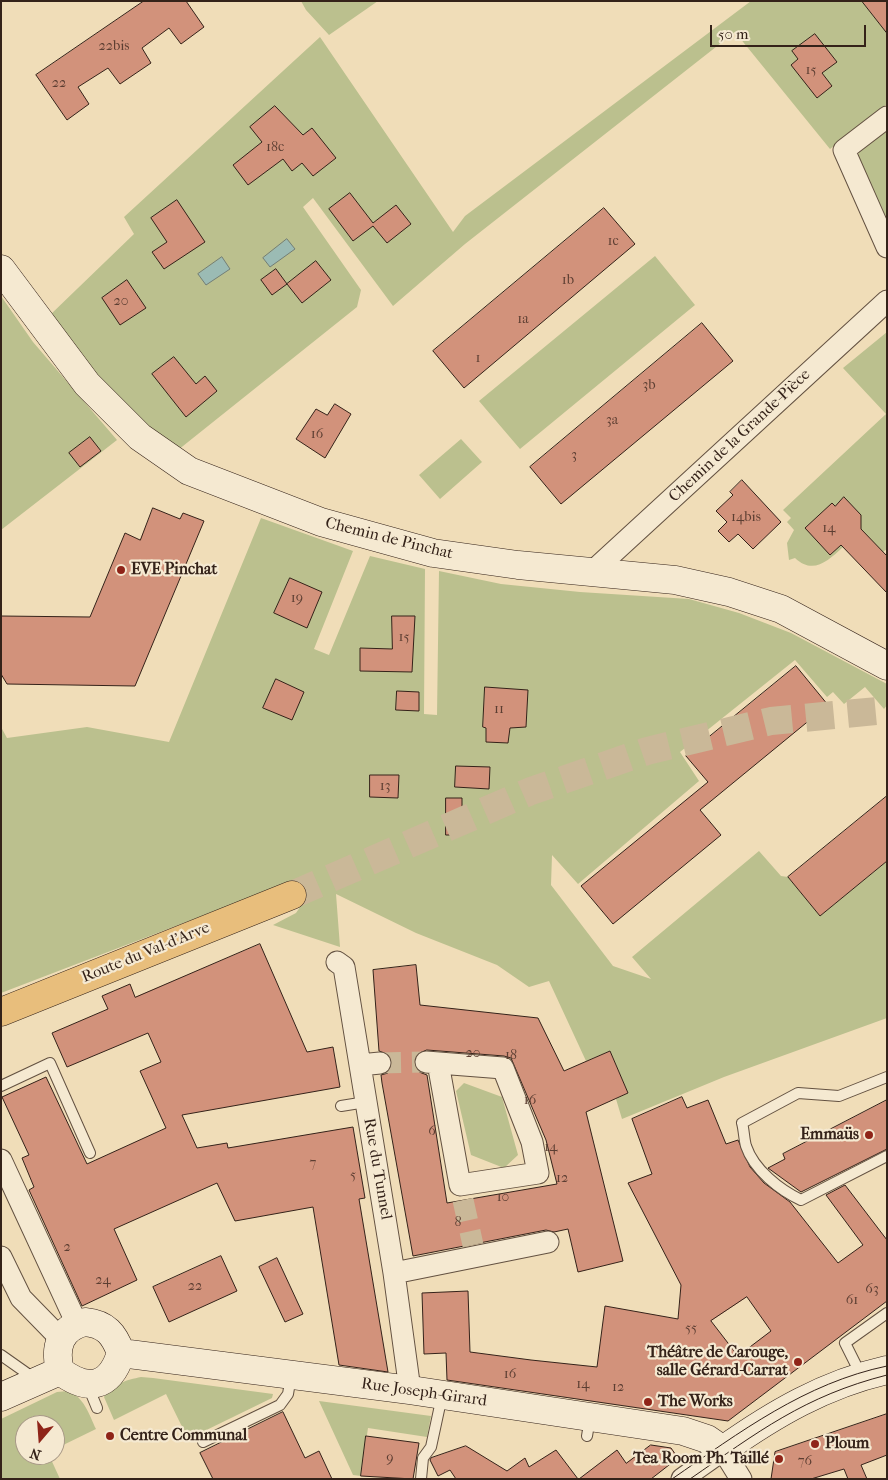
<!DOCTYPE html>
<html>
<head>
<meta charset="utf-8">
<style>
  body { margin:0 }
  #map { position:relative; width:888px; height:1480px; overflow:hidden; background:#f0ddb8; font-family:"IM FELL French Canon",serif }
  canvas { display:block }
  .frame { position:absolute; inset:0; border:2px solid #342219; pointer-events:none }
  .north { position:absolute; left:15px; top:1415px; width:50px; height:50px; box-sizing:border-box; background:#f5e9d1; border:1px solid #a89987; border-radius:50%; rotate:198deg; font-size:14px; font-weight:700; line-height:20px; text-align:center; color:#342219 }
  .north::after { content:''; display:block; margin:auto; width:18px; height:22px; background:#8f2418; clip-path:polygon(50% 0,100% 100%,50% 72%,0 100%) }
  .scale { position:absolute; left:710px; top:25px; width:156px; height:22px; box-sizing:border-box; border:2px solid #342219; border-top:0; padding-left:6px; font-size:15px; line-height:18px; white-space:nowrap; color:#342219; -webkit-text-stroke:4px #f5e9d1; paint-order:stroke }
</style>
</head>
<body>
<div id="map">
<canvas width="888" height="1480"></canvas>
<div class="frame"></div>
<div class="north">N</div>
<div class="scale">50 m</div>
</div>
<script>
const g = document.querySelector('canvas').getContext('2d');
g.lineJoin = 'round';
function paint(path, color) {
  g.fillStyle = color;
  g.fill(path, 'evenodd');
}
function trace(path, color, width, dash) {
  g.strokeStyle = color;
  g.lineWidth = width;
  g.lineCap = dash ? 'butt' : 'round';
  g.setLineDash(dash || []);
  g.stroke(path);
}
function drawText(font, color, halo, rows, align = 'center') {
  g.font = font + ' "IM FELL French Canon",serif';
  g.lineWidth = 4.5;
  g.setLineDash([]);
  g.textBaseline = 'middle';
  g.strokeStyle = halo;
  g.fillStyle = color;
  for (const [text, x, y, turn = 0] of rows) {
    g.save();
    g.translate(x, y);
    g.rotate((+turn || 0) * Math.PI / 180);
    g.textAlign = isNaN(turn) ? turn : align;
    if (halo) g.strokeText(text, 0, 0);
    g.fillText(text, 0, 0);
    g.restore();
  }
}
paint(new Path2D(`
  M301 1H378L329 35 306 10Z
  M751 1H887V104L830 149 735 32 465 244 393 306 313 198 303 207 361 290 357 307 178 450 136 419 102 382 49 316 134 234 124 217 320 37 453 232 465 216Z
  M887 128V225L857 159 859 152Z
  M655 256 695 305 520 449 479 401Z
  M1 296 33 342 117 440 1 530Z
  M887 332V549L883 552 847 551 843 547C828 561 813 575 795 558L789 560 787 543 794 530 787 522 791 518 783 510 886 414 843 368Z
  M461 439 482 462 440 499 419 475Z
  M261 518 353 551 314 649 329 655 370 556 425 569 424 714 437 715 439 571 501 584 580 592 689 599 739 613 791 633 887 684V705L884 709 865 687 844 704 833 692 827 697 795 660 680 752 699 781 578 884 552 855 551 885 613 966 651 979 632 957 759 851 781 876 788 877 820 916 887 861V1018L724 1077 622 1119 616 1099 628 1093 610 1051 586 1061 549 981 529 987 497 965 416 933 336 894 340 947 273 925 296 913 302 904V898L280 886 1 993V727L7 738 87 727 169 742Z
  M464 1083 502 1097 518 1155 504 1168 471 1155 456 1091Z
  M141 1377 153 1378 273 1394 272 1398 188 1439 166 1394 114 1420 104 1397C111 1384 127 1380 141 1377Z
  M68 1391C84 1397 89 1414 96 1429L55 1449V1425H25V1455H49L60 1479H1V1419L57 1392Z
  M319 1401 431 1416 427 1437 368 1428 361 1476 353 1475Z`), '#bbc08e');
const water = new Path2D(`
  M287 239 295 249 270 267 263 258Z
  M222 257 230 269 206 285 198 274Z`);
paint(water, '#9bbbb4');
trace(water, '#727e76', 1);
const building = new Path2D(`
  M144 1H186L204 27 181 44 169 28 142 48 151 63 120 84 108 68 78 87 89 104 67 120 36 75Z
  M862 1H887V33Z
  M815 34 837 62 822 73 832 86 817 98 791 65 798 59 792 51Z
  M275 106 303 135 312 128 336 158 313 176 302 163 292 171 283 159 248 185 233 165 262 142 250 127Z
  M350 193 373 223 396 205 411 224 387 243 373 226 353 241 329 209Z
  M177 200 205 242 164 269 152 252 167 242 151 218Z
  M604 208 635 244 464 388 433 351Z
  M316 261 331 280 302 303 287 284Z
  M276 269 287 284 272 295 261 280Z
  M127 280 146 308 120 325 102 298Z
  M702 323 733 361 561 504 530 467Z
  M174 357 196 384 205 376 217 391 186 417 152 374Z
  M335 404 351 414 325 458 296 439 316 409 327 415Z
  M90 437 101 451 80 467 69 453Z
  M742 480 781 522 753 549 738 534 729 542 718 531 727 522 716 511 733 495 730 492Z
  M844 497 861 515V529L887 556V593L841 545 830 555 805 528 832 503 835 506Z
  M153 508 180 519 183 513 204 521 135 686 7 684 1 674V616L90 617 125 533 140 540Z
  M290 578 322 592 307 628 274 613Z
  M392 616H415L412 672 360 671V648L392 649Z
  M796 666 828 705 700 810 721 835 613 924 581 886 708 782 686 756Z
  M276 679 304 692 292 720 263 708Z
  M485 687 528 690 526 727 510 728 508 743 486 742V728L483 727Z
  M397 691 419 692V711L396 710Z
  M456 766 490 767 489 789 455 787Z
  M370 775H399L398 798 370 797Z
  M887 796V861L820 916 788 877Z
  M446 798H462V835H446Z
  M260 944 307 1052 333 1047 340 1087 182 1115 197 1148 227 1143 228 1148 353 1127 365 1198 359 1199 388 1372 339 1365 313 1207 235 1221 217 1183 114 1229 137 1280 82 1306 29 1190 34 1187 22 1158 29 1155 2 1097 46 1077 87 1164 166 1128 140 1071 161 1062 148 1033 67 1067 52 1033 108 1009 102 996 130 984 135 997Z
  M416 965 420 1005 538 1018 564 1071 610 1051 628 1093 586 1112 623 1261 578 1272 568 1229 554 1232 546 1230 413 1256 382 1083 381 1075 388 1073 392 1062 390 1055 379 1051 373 970ZM427 1050 504 1056 511 1058 546 1140 557 1184 447 1203 427 1075 419 1072 414 1062 416 1055Z
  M682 1097 687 1108 708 1100 726 1144 738 1140 750 1167 764 1183 790 1202 838 1263 863 1245 826 1195 845 1185 887 1240V1301L728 1421 447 1380 446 1353 424 1354 422 1293 468 1291 470 1352 531 1360 597 1367 605 1306 678 1319 681 1285 628 1183 652 1174 632 1119ZM747 1297 771 1331 738 1356 711 1321Z
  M887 1100V1149L801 1192 768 1168 785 1159 783 1154Z
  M221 1256 237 1291 169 1322 153 1287Z
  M277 1258 303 1314 285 1322 259 1267Z
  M283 1412 305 1458 319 1451 332 1479H213L200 1453Z
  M887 1414V1455L861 1465 867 1479H848L844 1469 811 1479H771L775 1452Z
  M366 1436 419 1443 413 1479 361 1476Z
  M651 1445 671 1448 678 1458 651 1479H579L617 1450 626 1463Z
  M466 1446 507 1471 525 1458 529 1467 556 1450 578 1479H456L450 1470 438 1476 430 1460 431 1458Z`);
paint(building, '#d2927b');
trace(building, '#342219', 1);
trace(new Path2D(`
  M380 1063 426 1062
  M463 1200 473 1245`), '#cab898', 21, [21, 11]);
trace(new Path2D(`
  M292 895 531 791 647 751 771 721 887 710`), '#cab898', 28, [28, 14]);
const lane = new Path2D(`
  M887 1077 839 1096 798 1093 742 1123C744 1130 744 1139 746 1146 754 1170 780 1190 801 1200L887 1156
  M1 1086 50 1063 90 1153
  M341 1106 366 1102
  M1 1355 35 1379
  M861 1375 845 1343 887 1313
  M88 1386 97 1408
  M587 1436 590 1418
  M203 1442 280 1405 288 1394 291 1376
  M421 1479 423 1458 431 1447 442 1396`);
const street = new Path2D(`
  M887 117 844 150 887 247
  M592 572 887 301
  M337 962 344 967 394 1273 410 1390
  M426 1062 503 1068 532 1142 538 1173 460 1185 438 1063
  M360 1065 380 1063
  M1 1160 77 1324
  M1 1257 21 1298 60 1338
  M394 1273 548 1242
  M682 1479 723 1450 741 1479`);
const secondary = new Path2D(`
  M1 269 87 384 140 437 189 471 321 522 433 553 518 565 675 580 729 592 781 609 887 666
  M85 1322C106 1324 114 1334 121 1353 110 1388 88 1392 60 1371 54 1347 60 1328 85 1322Z
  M121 1353 410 1390 683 1431 707 1439 723 1450C774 1414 825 1384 887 1370
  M1 1397 60 1371`);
const primary = new Path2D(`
  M1 1012 292 895`);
trace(lane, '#635141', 12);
trace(street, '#635141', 23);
trace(secondary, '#342219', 29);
trace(primary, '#342219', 29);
trace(lane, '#f5e9d1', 10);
trace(street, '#f5e9d1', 21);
trace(secondary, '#f5e9d1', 28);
trace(primary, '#e8be7c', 28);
trace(new Path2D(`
  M672 1479C740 1432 805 1383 887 1366
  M690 1479C758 1432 804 1396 887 1375`), '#342219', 1);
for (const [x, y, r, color] of [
  [121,570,5,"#8f2418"],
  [869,1135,5,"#8f2418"],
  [798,1362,5,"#8f2418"],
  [648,1402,5,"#8f2418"],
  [110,1436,5,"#8f2418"],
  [815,1444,5,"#8f2418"],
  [779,1459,5,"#8f2418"]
]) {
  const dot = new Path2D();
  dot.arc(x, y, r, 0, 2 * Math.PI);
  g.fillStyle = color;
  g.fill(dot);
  trace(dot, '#f5e9d1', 2);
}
drawText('14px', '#5c3e32', null, [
  ["22bis",114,47],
  ["15",811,71],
  ["22",59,84],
  ["18c",275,148],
  ["1c",613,242],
  ["1b",568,281],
  ["20",121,302],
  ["1a",523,320],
  ["1",478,359],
  ["3b",649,386],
  ["3a",612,421],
  ["16",317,435],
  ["3",574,456],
  ["14bis",746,518],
  ["14",829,529],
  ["19",297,599],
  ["15",404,638],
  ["11",499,710],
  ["13",385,787],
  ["20",473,1054],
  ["18",511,1056],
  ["16",530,1101],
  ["6",432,1132],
  ["14",551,1148],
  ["7",313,1164],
  ["5",353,1176],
  ["12",562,1179],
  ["10",503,1198],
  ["8",458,1223],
  ["2",67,1248],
  ["24",103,1281],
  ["22",195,1287],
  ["63",872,1290],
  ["61",852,1301],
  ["55",691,1329],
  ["16",510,1375],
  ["14",583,1385],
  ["12",618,1388],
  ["9",390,1459],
  ["76",805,1462]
]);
drawText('16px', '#342219', '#f5e9d1', [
  ["Chemin de la Grande-Pièce",740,436,-43],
  ["Chemin de Pinchat",389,539,14],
  ["Route du Val-d'Arve",146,953,-22],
  ["Rue du Tunnel",377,1169,80],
  ["Rue Joseph-Girard",424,1393,8]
]);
drawText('bold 16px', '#342219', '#f5e9d1', [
  ["EVE Pinchat",131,570],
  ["Emmaüs",859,1135,"right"],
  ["Théâtre de Carouge,",788,1353,"right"],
  ["salle Gérard-Carrat",788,1371,"right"],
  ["The Works",658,1402],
  ["Centre Communal",120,1436],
  ["Ploum",825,1444],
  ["Tea Room Ph. Taillé",769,1459,"right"]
], 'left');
</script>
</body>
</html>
